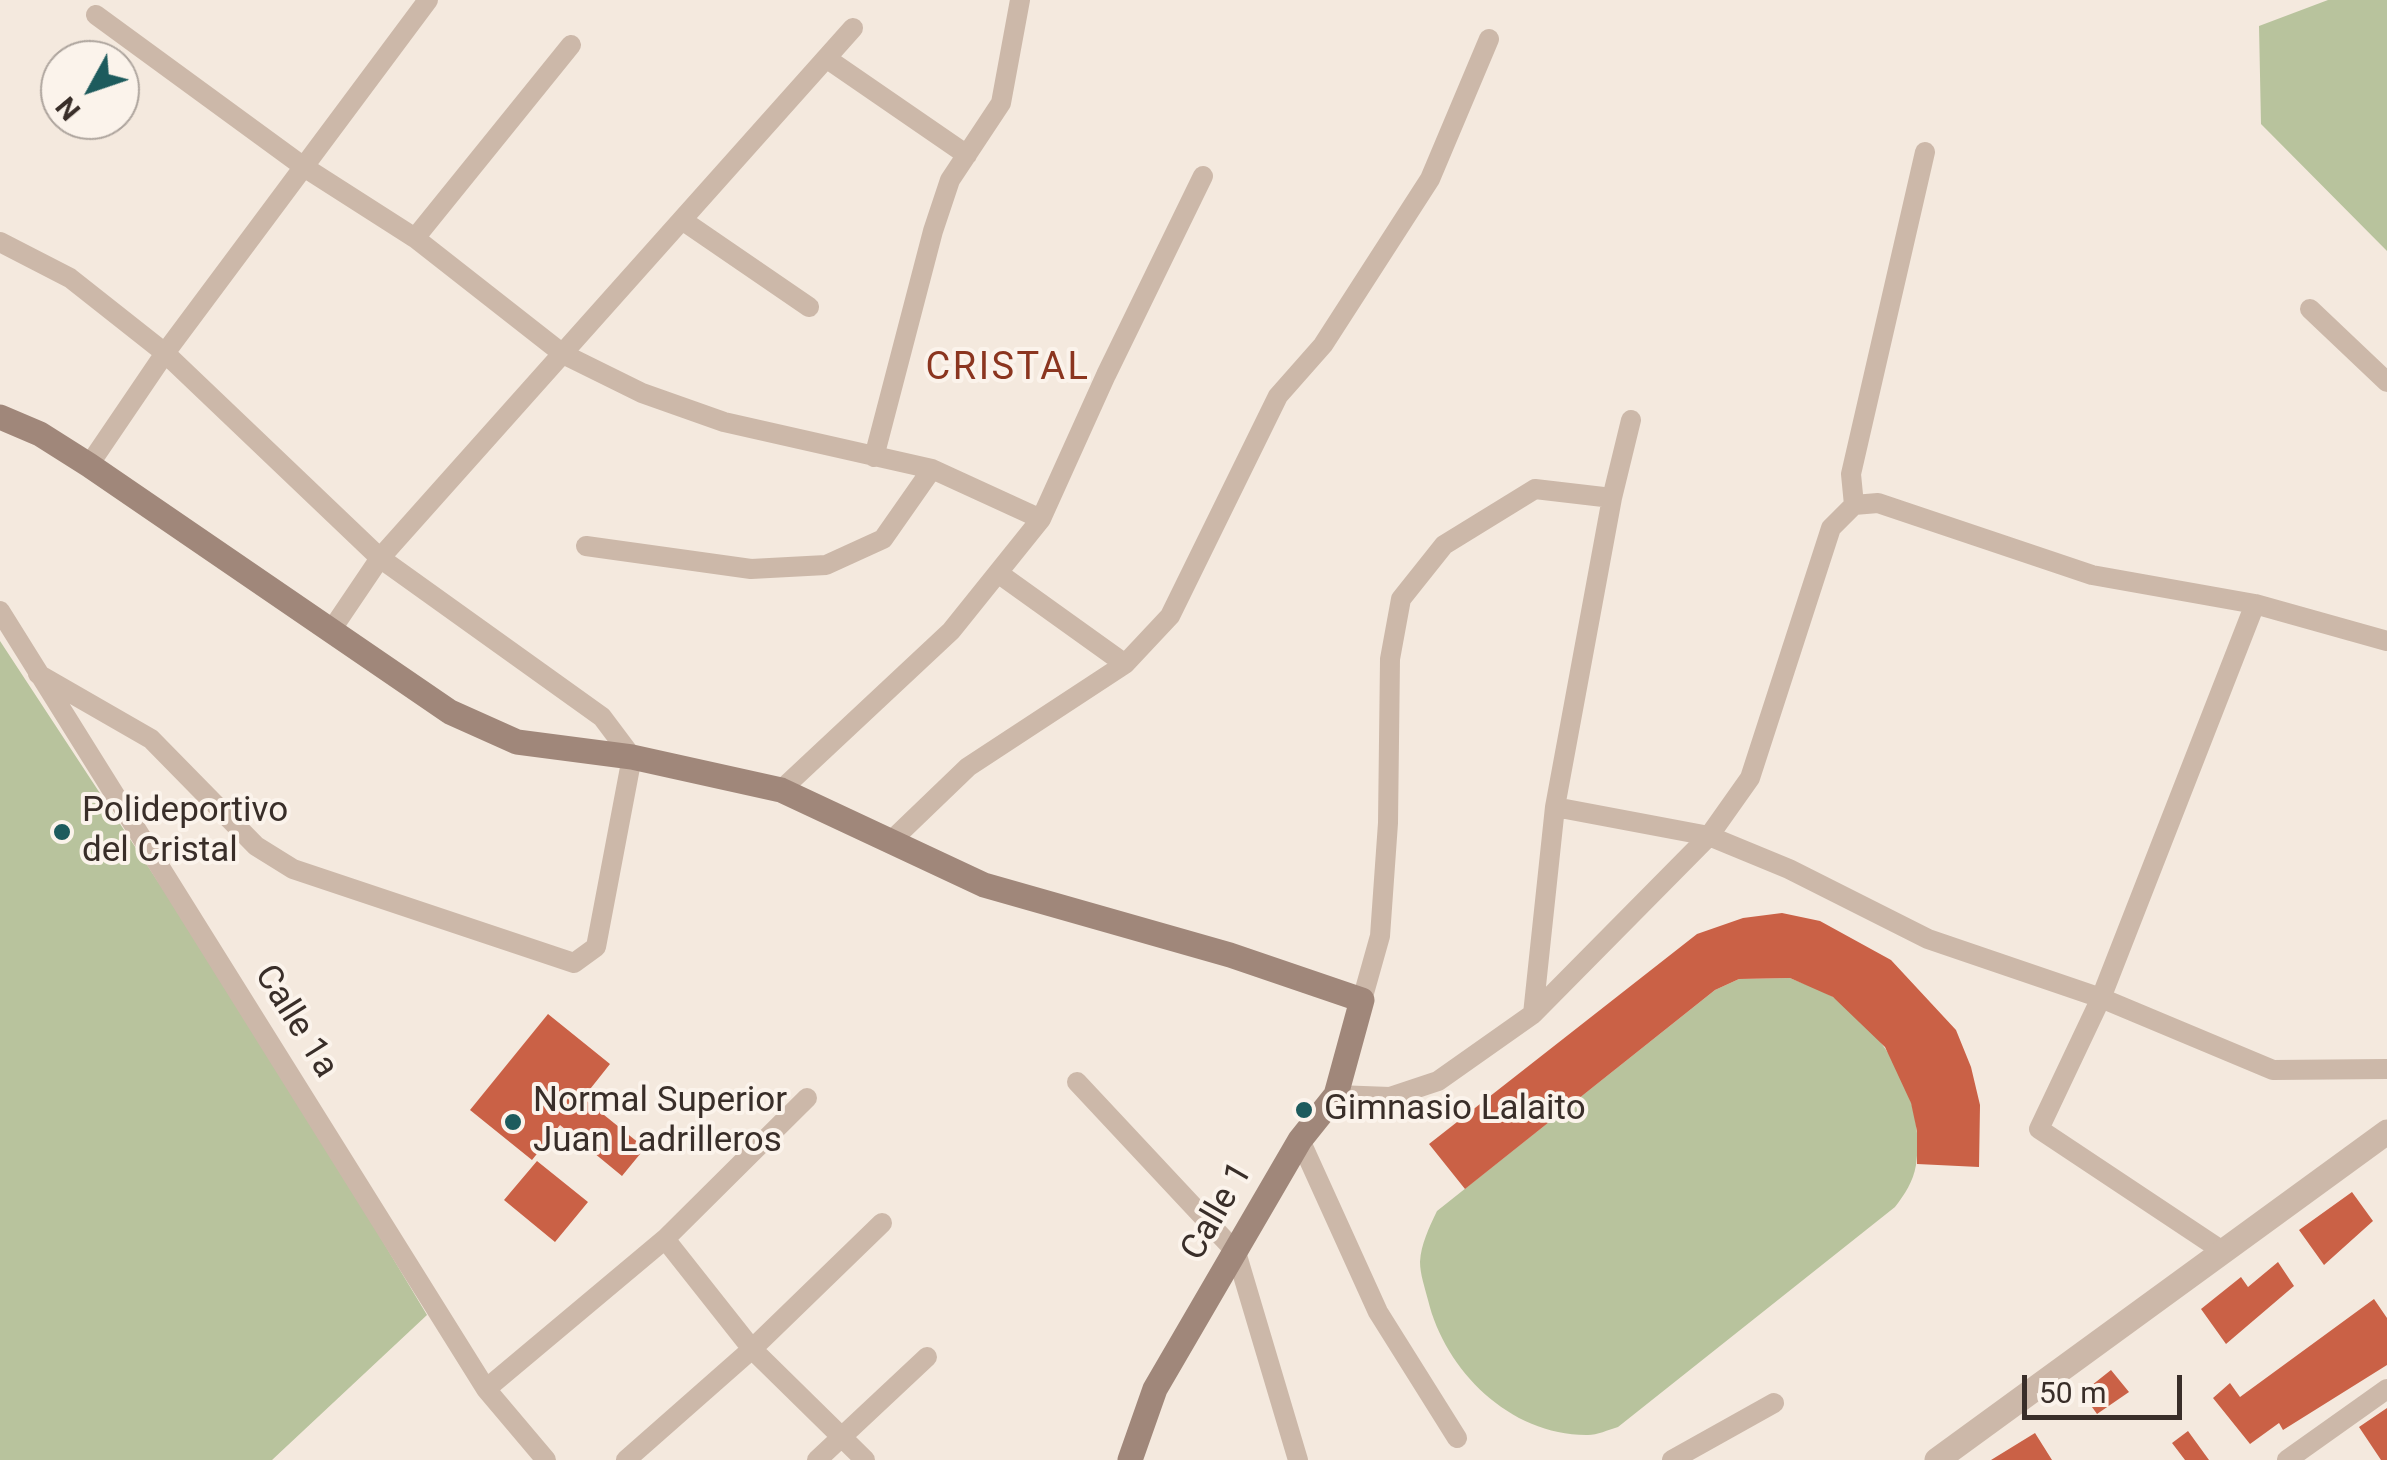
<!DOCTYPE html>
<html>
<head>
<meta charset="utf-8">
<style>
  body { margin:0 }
  #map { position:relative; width:2387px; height:1460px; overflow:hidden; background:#f4e9de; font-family:Roboto,sans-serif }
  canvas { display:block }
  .north { position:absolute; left:40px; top:40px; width:100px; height:100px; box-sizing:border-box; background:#fbf3eb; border:2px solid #ada49d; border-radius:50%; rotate:230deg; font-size:28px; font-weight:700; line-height:40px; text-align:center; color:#392e29 }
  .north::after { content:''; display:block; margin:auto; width:35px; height:45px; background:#1d5b5d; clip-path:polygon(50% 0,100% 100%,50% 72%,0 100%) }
  .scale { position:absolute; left:2022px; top:1375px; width:160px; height:45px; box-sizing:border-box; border:5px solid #392e29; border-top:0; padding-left:12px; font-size:30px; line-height:35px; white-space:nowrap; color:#392e29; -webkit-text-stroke:8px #fbf3eb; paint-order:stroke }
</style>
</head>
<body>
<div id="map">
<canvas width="2387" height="1460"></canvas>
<div class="north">N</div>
<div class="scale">50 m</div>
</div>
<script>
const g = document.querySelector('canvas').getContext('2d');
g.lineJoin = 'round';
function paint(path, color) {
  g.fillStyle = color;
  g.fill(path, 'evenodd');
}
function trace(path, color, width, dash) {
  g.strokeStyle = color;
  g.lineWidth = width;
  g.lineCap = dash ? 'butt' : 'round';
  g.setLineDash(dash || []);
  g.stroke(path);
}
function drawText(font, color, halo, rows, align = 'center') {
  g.font = font + ' Roboto,sans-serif';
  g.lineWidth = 8;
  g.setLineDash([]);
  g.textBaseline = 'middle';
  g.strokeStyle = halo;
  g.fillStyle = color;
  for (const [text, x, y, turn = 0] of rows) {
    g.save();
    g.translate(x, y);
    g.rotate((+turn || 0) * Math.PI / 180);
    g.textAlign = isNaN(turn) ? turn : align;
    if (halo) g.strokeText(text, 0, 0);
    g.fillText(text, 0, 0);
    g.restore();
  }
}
paint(new Path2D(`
  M2328 0H2387V251L2261 124 2259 26Z
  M0 641 260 1037 427 1315 272 1460H0Z
  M1790 978C1804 984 1820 989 1833 997 1885 1029 1927 1104 1916 1165 1913 1182 1905 1194 1895 1207L1618 1427C1608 1430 1597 1435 1588 1435 1511 1436 1445 1371 1428 1300 1425 1288 1420 1274 1420 1262 1421 1244 1429 1228 1437 1211L1715 990 1739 979Z`), '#b8c39d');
paint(new Path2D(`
  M1782 913 1820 921 1891 960 1956 1030 1971 1067 1980 1105 1979 1167 1917 1164V1131L1911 1103 1885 1047 1833 997 1790 978 1739 979 1715 990 1465 1189 1429 1144 1697 934 1743 918Z
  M548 1014 610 1064 583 1098 645 1148 622 1176 560 1125 532 1160 470 1110Z
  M537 1161 588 1202 555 1242 504 1200Z
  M2352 1192 2373 1221 2324 1265 2299 1230Z
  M2278 1262 2294 1286 2226 1344 2201 1309 2241 1277 2248 1287Z
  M2374 1299 2387 1318V1365L2283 1430 2279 1423 2250 1444 2213 1398 2230 1383 2240 1397Z
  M2111 1370 2129 1392 2097 1414 2082 1393Z
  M2387 1408V1460H2381L2359 1427Z
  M2188 1431 2209 1460H2185L2172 1443Z
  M2035 1433 2052 1460H1991Z`), '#ca6146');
trace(new Path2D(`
  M96 15 304 167 415 238 563 354 642 393 724 422 932 469 1041 519
  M826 58 967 155
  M682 220 809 307
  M415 238 571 45
  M0 242 70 278 165 353 380 558 602 717 632 757 596 947 574 963 293 869 256 846 151 739 38 674
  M2310 309 2387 382
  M874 457 933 231 950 180 1001 103 1020 0
  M89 465 165 353 428 0
  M1854 505 1851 474 1925 152
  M586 546 751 569 826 565 883 539 932 469
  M998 573 1125 664
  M0 611 486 1389 546 1460
  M330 632 380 558 853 28
  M781 790 951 631 1041 519 1106 375 1203 176
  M1555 807 1709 836 1789 869 1928 939 2101 998 2273 1070 2387 1069
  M890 842 968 767 1125 664 1170 616 1278 396 1323 345 1430 179 1489 39
  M1362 1000 1380 936 1388 823 1390 659 1401 599 1444 545 1535 489 1612 498
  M1533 1014 1555 807 1612 498 1631 420
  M1077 1082 1236 1252 1298 1460
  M1336 1095 1390 1097 1438 1081 1533 1014 1709 836 1750 778 1831 528 1854 505 1878 503 2092 575 2255 604 2387 641
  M1300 1140 1378 1312 1457 1438
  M665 1239 752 1349 865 1460
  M2224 1252 2039 1129 2101 998 2255 604
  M486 1389 665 1239 807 1098
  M626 1460 752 1349 882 1223
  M817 1460 927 1357
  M1672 1460 1774 1403
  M2287 1460 2387 1389`), '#ccb8a9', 20);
trace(new Path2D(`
  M1937 1460 2387 1132`), '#ccb8a9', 25);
trace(new Path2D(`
  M0 417 40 434 89 465 450 712 517 742 632 757 781 790 984 885 1230 955 1362 1000 1336 1095 1300 1140 1155 1389 1130 1460`), '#a0877a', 25);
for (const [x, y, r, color] of [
  [62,832,10,"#1d5b5d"],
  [1304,1110,10,"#1d5b5d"],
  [513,1122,10,"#1d5b5d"]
]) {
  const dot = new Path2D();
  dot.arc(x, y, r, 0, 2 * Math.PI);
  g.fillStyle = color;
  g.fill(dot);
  trace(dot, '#fbf3eb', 4);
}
drawText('35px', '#392e29', '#fbf3eb', [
  ["Polideportivo",82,812],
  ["del Cristal",82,852],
  ["Normal Superior",533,1102],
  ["Juan Ladrilleros",533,1142],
  ["Gimnasio Lalaito",1324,1110]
], 'left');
drawText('35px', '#392e29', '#fbf3eb', [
  ["Calle 1a",295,1022,58],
  ["Calle 1",1218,1212,-60]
]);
g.letterSpacing = '2.5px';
drawText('38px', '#8b351f', '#fbf3eb', [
  ["CRISTAL",1008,369]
]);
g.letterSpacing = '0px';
</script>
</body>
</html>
